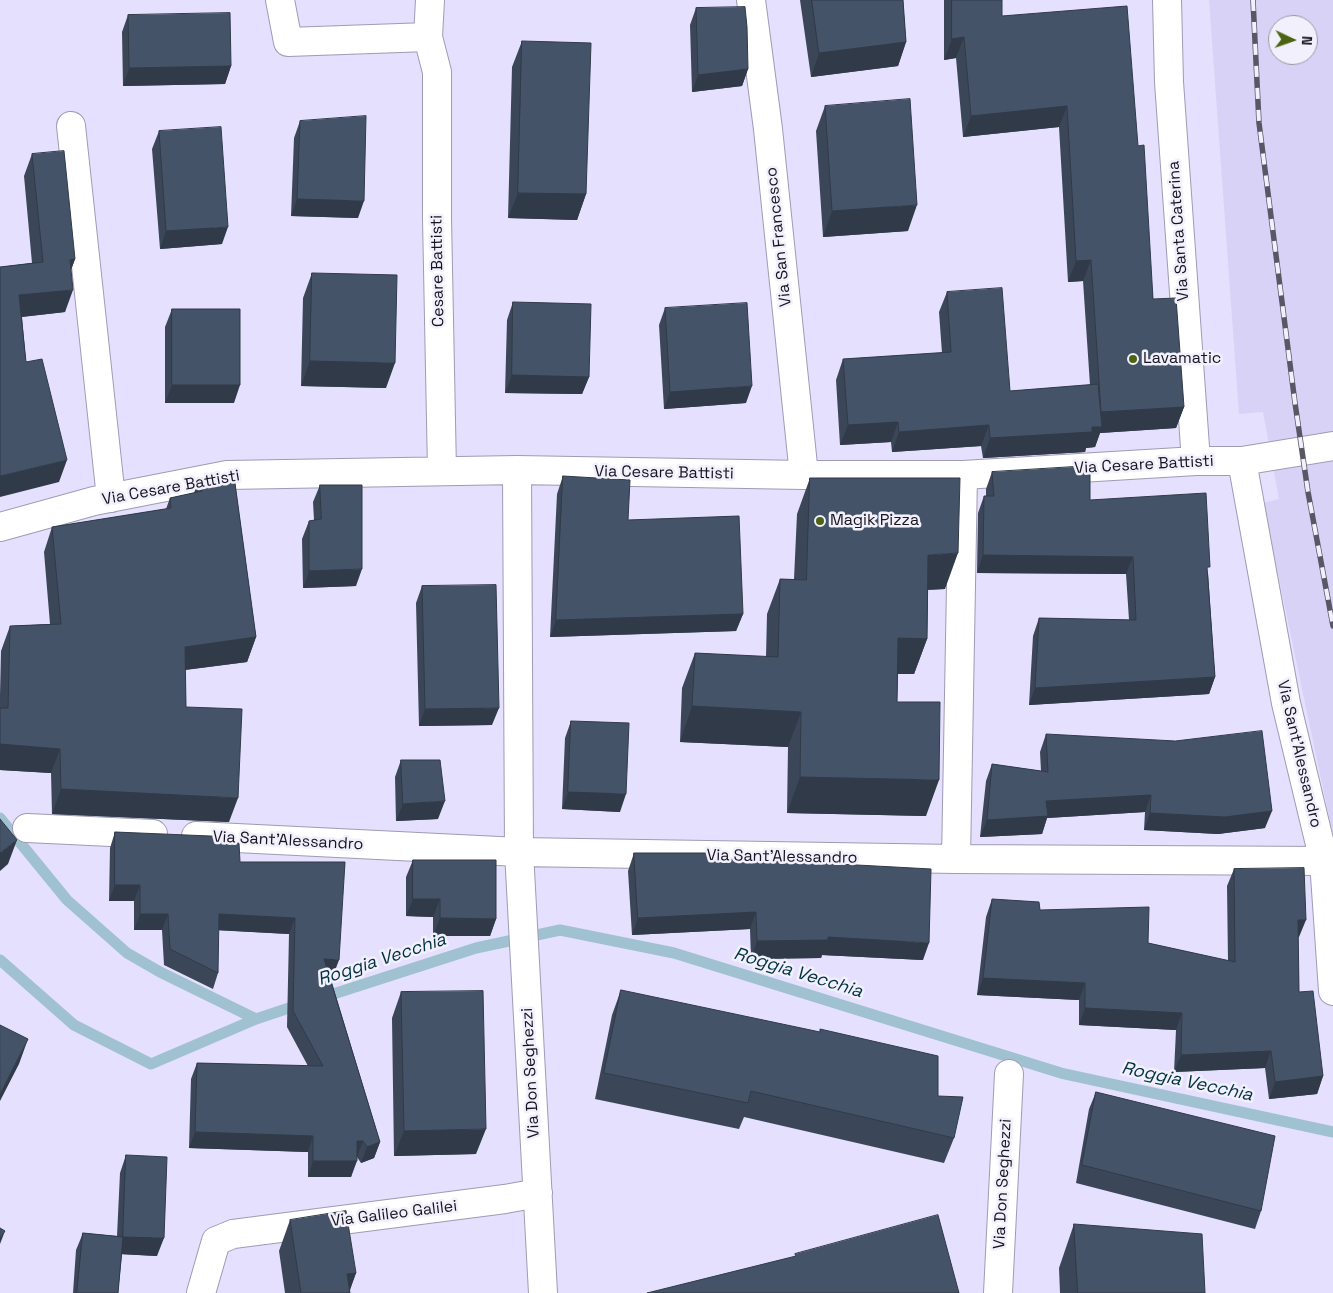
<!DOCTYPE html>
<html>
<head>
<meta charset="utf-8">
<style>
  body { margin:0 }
  #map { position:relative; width:1333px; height:1293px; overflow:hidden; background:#e4e0fd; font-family:"Space Grotesk",sans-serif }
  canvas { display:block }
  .north { position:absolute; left:1268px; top:15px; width:50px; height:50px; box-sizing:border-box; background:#f1f0fc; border:1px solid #9998a3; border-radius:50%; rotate:93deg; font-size:14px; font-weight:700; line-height:20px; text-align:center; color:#16151e }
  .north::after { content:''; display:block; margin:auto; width:18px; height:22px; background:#4c6411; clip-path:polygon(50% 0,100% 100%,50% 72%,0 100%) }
</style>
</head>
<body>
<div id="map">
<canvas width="1333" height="1293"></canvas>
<div class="north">N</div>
</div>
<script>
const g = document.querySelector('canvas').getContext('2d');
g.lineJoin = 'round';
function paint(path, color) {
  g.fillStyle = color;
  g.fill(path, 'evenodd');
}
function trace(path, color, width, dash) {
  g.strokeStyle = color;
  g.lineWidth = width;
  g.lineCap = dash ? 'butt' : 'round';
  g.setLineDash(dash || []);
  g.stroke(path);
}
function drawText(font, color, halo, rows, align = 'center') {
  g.font = font + ' "Space Grotesk",sans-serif';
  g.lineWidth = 5;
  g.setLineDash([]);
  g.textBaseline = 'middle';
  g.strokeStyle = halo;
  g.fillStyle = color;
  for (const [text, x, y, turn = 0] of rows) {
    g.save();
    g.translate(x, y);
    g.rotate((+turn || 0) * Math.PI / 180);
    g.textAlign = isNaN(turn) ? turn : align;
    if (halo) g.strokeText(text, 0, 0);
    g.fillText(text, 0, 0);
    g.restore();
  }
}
paint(new Path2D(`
  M1209 0H1333V836L1263 503 1279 499 1263 412 1239 414ZM1278 25H1308V55H1278Z`), '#d8d3f6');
trace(new Path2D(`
  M0 818 67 900 127 953 160 972 256 1019 301 1004
  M0 960 74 1025 151 1064 256 1019
  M321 998 476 948 560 930 674 953 1061 1073 1333 1132`), '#a0c1cf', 11);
const minor = new Path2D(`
  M280 0 288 42 428 37 437 72V218L442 471
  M751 0 768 129 804 475
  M1167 0 1169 82 1196 461
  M428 37 430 0
  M71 126 111 498
  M517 470 519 852 543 1293
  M963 475 956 859 1324 861 1286 703 1242 461
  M0 527 94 501 227 475 517 470 804 475H963L1196 461H1242L1333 446
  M27 828 153 834
  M196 836 519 852 956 859
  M1324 861 1333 991
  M201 1293 216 1241 233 1234 505 1199 538 1193
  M998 1293 1009 1074`);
trace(minor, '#9e9bb5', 30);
trace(minor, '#fff', 28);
const rail = new Path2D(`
  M1253 0 1259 123 1295 403 1308 492 1333 626`);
trace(rail, '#595766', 5.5);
trace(rail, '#f1f0fc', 4, [11]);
paint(new Path2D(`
  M800 0H903L906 42 898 66 811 77Z
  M944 0H1002V16L1138 146 1153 299 1184 407 1176 428 1100 433 1095 447 1086 448 1085 452 983 458 981 446 892 452 891 442 840 445 836 380 843 359 942 353 939 312 947 292 1010 391 1090 385 1083 281 1068 282 1059 127 963 137 956 58 944 60Z
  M696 8 748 69 742 86 692 92 690 25Z
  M128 15 231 66 225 84 123 86 122 32Z
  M522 41 586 194 577 220 508 218 512 67Z
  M825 106 908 231 823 237 816 131Z
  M300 121 358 218 291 216 294 138Z
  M159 131 222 244 160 249 152 149Z
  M32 154 75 259 71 270 65 312 22 317 26 362 59 482 0 267 32 263 24 176Z
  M312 273 386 388 301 386 303 298Z
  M513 302 589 377 582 394 505 393 507 320Z
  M665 308 746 403 664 409 659 325Z
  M172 309 234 403H165V327Z
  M992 472 1090 500 1208 573 1215 677 1209 694 1029 705 1033 636 1039 618 1129 620 1126 574 977 573 978 513 984 496H986V489Z
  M234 476 256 637 247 662 185 670 186 707 229 822 52 814 51 773 0 770V695L1 651 10 626 50 624 44 552 52 527 166 509 170 498 194 493 198 481Z
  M563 476 628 520 743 614 736 631 550 637 557 494Z
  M810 478 945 589 928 590 927 639 914 674H898L897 702 926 816 787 813 788 747 680 742 682 688 695 653 766 657 767 614 780 579H794L797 514Z
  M320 485 356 586 303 588 302 539 309 521 314 520 313 502Z
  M422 586 492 725 419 726 416 603Z
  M571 721 620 812 562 809 565 738Z
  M1046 734 1265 828 1218 834 1144 830 1145 812 1047 818 1042 834 980 837 986 781 992 764 1041 771 1040 752Z
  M401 760 438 819 396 821 395 777Z
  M115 832 233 843 240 862H345L333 976H330L380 1142 374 1158 361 1163 357 1157 351 1177H308V1152L189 1148 191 1079 197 1063 308 1066 287 1027 289 934 218 930V973L213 989 164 965 162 930H134V901H109L110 848Z
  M634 853 719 859 820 863 923 960 822 955 821 958 751 959 750 929 632 935 628 871Z
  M413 860 496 919 490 936H433V917L406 916V877Z
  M1234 869 1299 937H1298L1299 992 1323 1076 1317 1094 1269 1099 1265 1068 1174 1072 1176 1030 1079 1025V1000L977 995 986 917 992 899 1040 910 1148 943 1228 961 1227 886Z
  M621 990 938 1096 954 1138 944 1163 744 1117 739 1129 595 1099 612 1015Z
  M401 992 476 1154 394 1156 392 1018Z
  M1096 1092 1261 1211 1255 1229 1076 1183 1089 1109Z
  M126 1155 157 1256 122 1254 118 1293H73L76 1250 83 1233 117 1236 120 1173Z
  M290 1220 356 1273 349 1291 350 1293H285L279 1251Z
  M1074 1224 1205 1293H1060L1059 1268Z`), '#3b4759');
paint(new Path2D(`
  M964 37 956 58 944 60 952 39Z
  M906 42 898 66 811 77 819 53Z
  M231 66 225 84 123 86 129 68Z
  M748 69 742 86 692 92 698 75Z
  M1067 106 1059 127 963 137 971 116Z
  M518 193 586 194 577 220 508 218Z
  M297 199 364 201 358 218 291 216Z
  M917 205 908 231 823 237 832 211Z
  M228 227 222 244 160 249 166 231Z
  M75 259 67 281 70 260Z
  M1091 260 1083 281 1068 282 1076 261Z
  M73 290 65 312 11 318 19 295Z
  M310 361 395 363 386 388 301 386Z
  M512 375 589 377 582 394 505 393Z
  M172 385H240L234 403H165Z
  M752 386 746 403 664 409 670 392Z
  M1184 407 1176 428 1100 433 1095 447 1086 448 1085 452 983 458 990 438 1096 427 1101 412Z
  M898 422 891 442 840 445 848 425Z
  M989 425 981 446 892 452 899 432Z
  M67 460 59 482 0 497V476Z
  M958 553 945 589 915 590 928 555Z
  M983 555 1133 557 1126 574 977 573Z
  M362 569 356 586 303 588 309 571Z
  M743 614 736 631 550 637 556 620Z
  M256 637 247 662 176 671 185 647Z
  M898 638 927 639 914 674H885Z
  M1215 677 1209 694 1029 705 1035 688Z
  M692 706 801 712 788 747 680 742Z
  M499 708 492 725 419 726 425 709Z
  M0 744 60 749 51 773 0 770Z
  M800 777 939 780 926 816 787 813Z
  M61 789 238 798 229 822 52 814Z
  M568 792 626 794 620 812 562 809Z
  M1151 795 1145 812 1047 818 1042 834 980 837 987 820 1046 801Z
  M445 801 438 819 396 821 403 804Z
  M1272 811 1265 828 1218 834 1144 830 1150 813Z
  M17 840 8 864 0 871V853Z
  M115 885H140L134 901H109Z
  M413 899H440L433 917 406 916Z
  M756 912 750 929 632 935 638 918Z
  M140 914H168L162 930H134Z
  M219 914 295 918 289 934 213 930Z
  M440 918 496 919 490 936H433Z
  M1298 920H1306L1299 937 1292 938Z
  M828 937 929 943 923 960 822 955 821 958 751 959 757 941Z
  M324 959 339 960 333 976 319 975Z
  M983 978 1085 983 1079 1000 977 995Z
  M1085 1008 1182 1013 1176 1030 1079 1025Z
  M28 1039 19 1064 0 1101V1094Z
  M1271 1051 1265 1068 1174 1072 1181 1055Z
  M1323 1076 1317 1094 1269 1099 1275 1082Z
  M486 1129 476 1154 394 1156 404 1131Z
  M195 1132 313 1136 308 1152 189 1148Z
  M357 1141H363L357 1157Z
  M380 1142 374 1158 361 1163 367 1147Z
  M313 1161H357L351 1177H308Z
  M5 1231 0 1244V1238Z
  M123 1237 164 1238 157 1256 117 1254Z
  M356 1273 349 1293 347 1274Z`), '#303a49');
const building = new Path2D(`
  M812 0H903L906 42 819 53Z
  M952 0H1002V16L1127 6 1138 146 1144 145 1153 299 1176 298 1184 407 1101 412 1091 260 1076 261 1067 106 971 116 964 37 952 39Z
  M745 7 747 27 748 69 698 75 696 8Z
  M230 13 231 66 129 68 128 15Z
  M522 41 591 43 586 194 518 193Z
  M910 99 917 205 832 211 825 106Z
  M366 116 364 201 297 199 300 121Z
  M221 127 228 227 166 231 159 131Z
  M64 151 75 259 70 260 73 290 19 295 26 362 42 359 67 460 0 476V267L43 262 32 154Z
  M312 273 397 275 395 363 310 361Z
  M1002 288 1010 391 1098 384 1102 427H1092V432L990 438 989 425 899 432 898 422 848 425 843 359 951 352 947 292Z
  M513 302 591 304 589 377 512 375Z
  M747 303 752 386 670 392 665 308Z
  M172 309H240V385H172Z
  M1090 466V500L1206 493 1210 567H1207L1215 677 1035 688 1039 618 1136 620 1133 557 983 555 984 496H994L992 472Z
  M234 476 256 637 185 647 186 707 242 709 238 798 61 789 60 749 0 744V708H8L10 626 61 624 52 527 171 508 170 498 202 491 198 481Z
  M563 476 630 480 628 520 739 516 743 614 556 620Z
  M810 478H960L958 553 928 555 927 639 898 638 897 702H940L939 780 800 777 801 712 692 706 695 653 778 657 780 579 806 580Z
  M320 485H362V569L309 571V521L321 519Z
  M496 585 499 708 425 709 422 586Z
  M571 721 629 723 626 794 568 792Z
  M1262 731 1272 811 1225 817 1150 813 1151 795 1046 801 1048 816 987 820 992 764 1048 772 1046 734 1175 741Z
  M401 760H440L445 801 403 804Z
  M0 819 17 840 0 853Z
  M115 832 234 837 233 843H239L240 862H345L339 960 324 959 380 1142 367 1147 363 1141H357V1161H313V1136L195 1132 197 1063 323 1066 293 1011 295 918 219 914 218 973 170 949 168 914H140V885H115Z
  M634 853H720L719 859 820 860V863L931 869 929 943 828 937V940L757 941 756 912 638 918Z
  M413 860H496V919L440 918V899H413Z
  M1304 868 1306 920H1298L1299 992 1313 991 1323 1076 1275 1082 1271 1051 1181 1055 1182 1013 1085 1008V983L983 978 992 899 1039 902 1040 910 1149 907 1148 943 1235 962 1234 869Z
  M621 990 820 1032V1029L938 1056V1096L963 1097 954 1138 751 1091 748 1103 604 1073Z
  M483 991 486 1129 404 1131 401 992Z
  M0 1025 28 1039 0 1094Z
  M1096 1092 1275 1136 1261 1211 1082 1165Z
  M126 1155 167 1157 164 1238 123 1237Z
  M346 1211 356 1273 347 1274 350 1293H301L290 1220Z
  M938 1215 959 1293H647L796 1256 795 1254Z
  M1074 1224 1202 1234 1205 1293H1078Z
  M0 1228 5 1231 0 1238Z
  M83 1233 123 1237 118 1293H77Z`);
paint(building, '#455368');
trace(building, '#303a49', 1);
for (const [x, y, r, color] of [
  [1133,359,5,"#4c6411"],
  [820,521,5,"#4c6411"]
]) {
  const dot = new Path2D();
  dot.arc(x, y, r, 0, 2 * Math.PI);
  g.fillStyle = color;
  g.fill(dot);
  trace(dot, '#f1f0fc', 2);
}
drawText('16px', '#16151e', '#f1f0fc', [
  ["Via Santa Caterina",1179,231,-94],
  ["Via San Francesco",779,237,-96],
  ["Cesare Battisti",438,271,-91],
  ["Via Cesare Battisti",1144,465,-3],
  ["Via Cesare Battisti",664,473,1],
  ["Via Cesare Battisti",171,488,-10],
  ["Via Sant'Alessandro",1299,754,77],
  ["Via Sant'Alessandro",288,841,3],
  ["Via Sant'Alessandro",782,857,1],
  ["Via Don Seghezzi",531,1073,-93],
  ["Via Don Seghezzi",1003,1184,-87],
  ["Via Galileo Galilei",394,1214,-7]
]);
drawText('16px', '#16151e', '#f1f0fc', [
  ["Lavamatic",1143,359],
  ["Magik Pizza",830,521]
], 'left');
drawText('italic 18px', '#003140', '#f1f0fc', [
  ["Roggia Vecchia",382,960,-18],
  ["Roggia Vecchia",798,973,17],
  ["Roggia Vecchia",1187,1082,12]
]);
</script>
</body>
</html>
